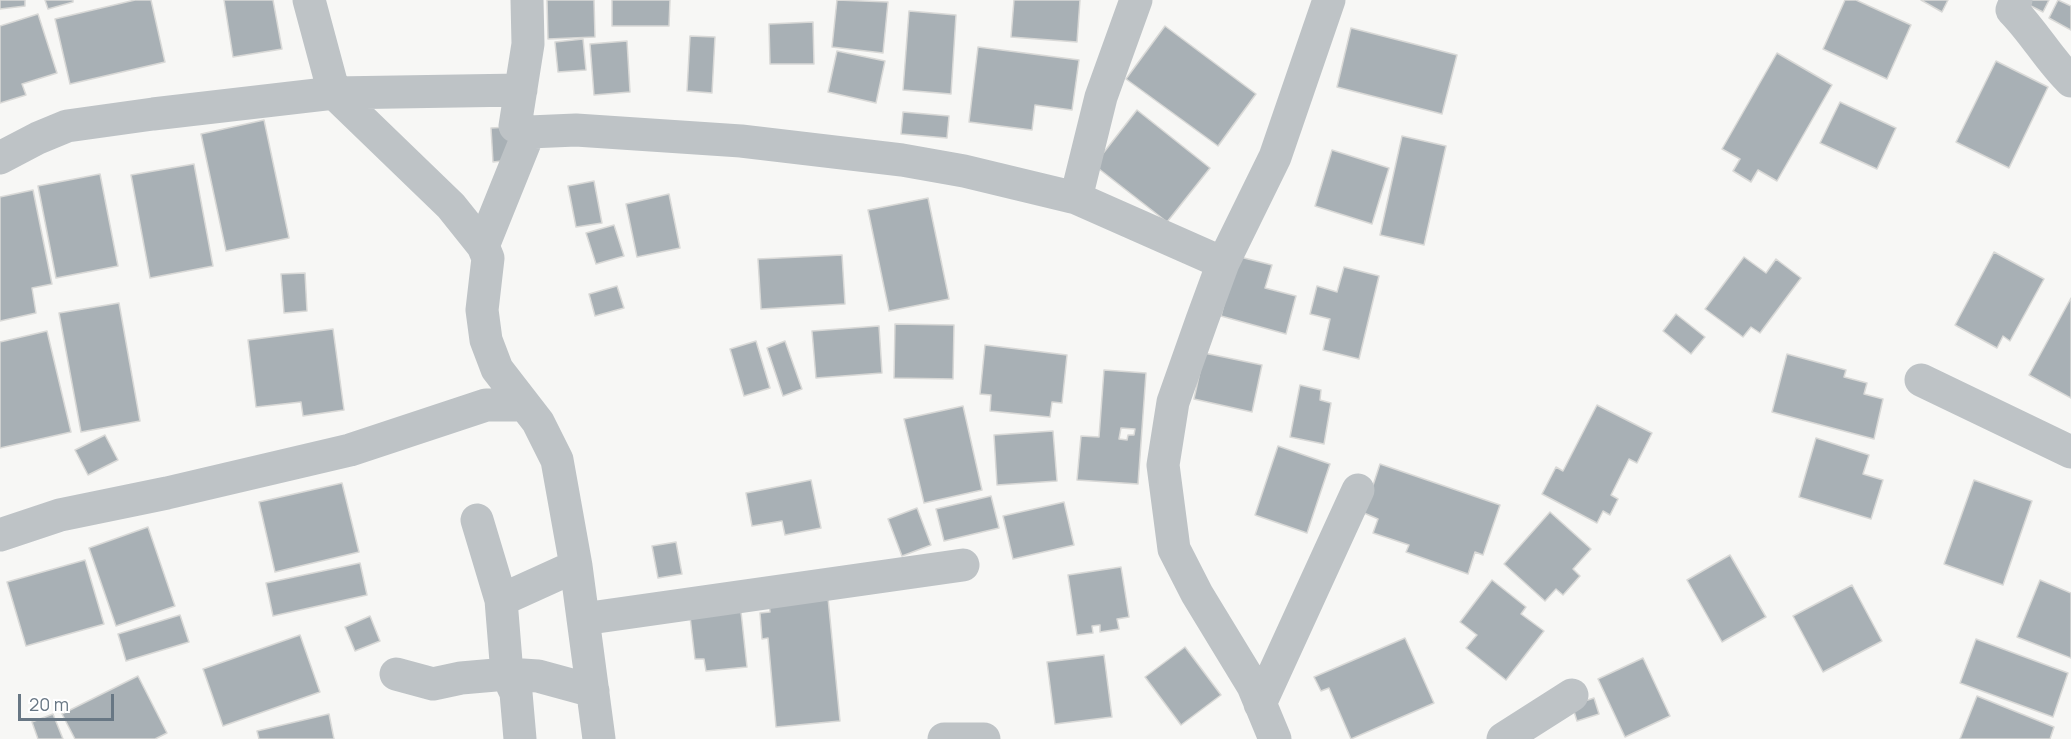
<!DOCTYPE html>
<html>
<head>
<meta charset="utf-8">
<style>
  body { margin:0 }
  #map { position:relative; width:2071px; height:739px; overflow:hidden; background:#f7f7f5; font-family:Manrope,sans-serif }
  canvas { display:block }
  .scale { position:absolute; left:18px; top:694px; width:96px; height:27px; box-sizing:border-box; border:3px solid #687784; border-top:0; padding-left:8px; font-size:18px; line-height:21px; white-space:nowrap; color:#687784; -webkit-text-stroke:4px #fff; paint-order:stroke }
</style>
</head>
<body>
<div id="map">
<canvas width="2071" height="739"></canvas>
<div class="scale">20 m</div>
</div>
<script>
const g = document.querySelector('canvas').getContext('2d');
g.lineJoin = 'round';
function paint(path, color) {
  g.fillStyle = color;
  g.fill(path, 'evenodd');
}
function trace(path, color, width, dash) {
  g.strokeStyle = color;
  g.lineWidth = width;
  g.lineCap = dash ? 'butt' : 'round';
  g.setLineDash(dash || []);
  g.stroke(path);
}
const building = new Path2D(`
  M0 0H25V6L0 9Z
  M45 0H73V2L48 9Z
  M135 0H151L165 62 70 84 55 19Z
  M224 0H273L282 49 233 57Z
  M547 0H594L595 37 548 39Z
  M612 0H670L669 26H612Z
  M837 0 888 2 883 53 832 47Z
  M1014 0H1080L1077 42 1011 37Z
  M1845 0H1856L1911 25 1887 79 1823 49Z
  M1921 0H1948L1942 12Z
  M2019 0H2049L2043 12Z
  M2058 0 2071 6V30L2049 18Z
  M909 11 956 15 951 94 903 90Z
  M38 14 57 73 22 84 26 95 0 103V26Z
  M813 22 814 64H770L769 24Z
  M1165 26 1256 94 1218 146 1126 79Z
  M1351 28 1457 55 1442 114 1337 87Z
  M690 36 715 37 712 93 687 91Z
  M583 39 586 70 558 72 555 42Z
  M627 41 630 92 594 95 590 44Z
  M978 47 1079 60 1072 110 1035 105 1032 130 969 122Z
  M837 51 885 61 876 103 828 92Z
  M1777 53 1832 85 1777 181 1758 170 1751 182 1733 171 1740 159 1722 149Z
  M1996 61 2048 87 2009 168 1956 142Z
  M1840 102 1896 128 1877 169 1820 143Z
  M1137 110 1210 168 1167 222 1094 165Z
  M903 112 949 116 947 138 901 134Z
  M264 120 289 238 226 251 201 134Z
  M508 127 510 160 493 162 491 128Z
  M1402 136 1446 146 1424 245 1380 235Z
  M1332 150 1389 168 1372 224 1315 206Z
  M194 164 213 266 150 278 131 175Z
  M100 174 118 266 56 278 38 186Z
  M594 181 602 223 576 227 568 186Z
  M33 190 52 284 32 288 36 313 0 321V197Z
  M669 194 680 248 637 257 626 204Z
  M928 198 949 299 889 311 868 210Z
  M614 225 624 256 596 264 586 233Z
  M1994 252 2044 279 2010 341 2003 336 1997 348 1955 325Z
  M842 255 845 304 761 309 758 259Z
  M1236 256 1272 265 1265 288 1296 296 1286 334 1221 316Z
  M1744 257 1766 273 1776 259 1801 278 1760 333 1751 327 1743 337 1705 309Z
  M1344 267 1379 276 1359 359 1323 350 1330 319 1310 314 1317 286 1337 292Z
  M305 273 307 311 284 313 281 274Z
  M617 286 624 308 595 316 589 294Z
  M2071 298V398L2029 375Z
  M119 303 140 421 81 432 59 313Z
  M1676 314 1705 337 1691 354 1663 331Z
  M895 324 954 325 953 379 894 378Z
  M879 326 882 373 816 378 812 331Z
  M333 329 344 410 303 416 301 402 256 407 248 340Z
  M47 331 71 432 0 448V342Z
  M756 341 770 388 744 396 730 349Z
  M785 341 802 389 783 396 767 348Z
  M985 345 1067 355 1062 403 1052 402 1050 417 990 411 991 395 980 394Z
  M1204 353 1262 365 1252 412 1194 399Z
  M1787 354 1846 370 1844 377 1867 383 1864 394 1883 399 1874 439 1772 412Z
  M1104 370 1146 373 1138 484 1077 480 1081 436 1099 437ZM1121 428 1135 429 1134 435H1128L1127 440 1119 439Z
  M1300 385 1321 390 1320 400 1331 403 1324 444 1290 437Z
  M1597 405 1652 433 1637 463 1629 459 1611 495 1618 499 1610 515 1603 511 1597 523 1542 494 1556 467 1563 471Z
  M963 406 982 490 924 503 904 419Z
  M1053 431 1057 481 997 485 994 435Z
  M105 435 118 460 88 475 75 450Z
  M1816 438 1869 455 1863 474 1883 480 1871 519 1799 497Z
  M1278 446 1330 464 1307 533 1255 515Z
  M1380 464 1500 505 1483 555 1475 552 1468 574 1406 552 1409 545 1373 533 1378 519 1364 513Z
  M811 480 821 528 785 535 782 521 752 526 746 493Z
  M1974 480 2032 501 2003 585 1944 564Z
  M342 483 359 552 275 572 259 502Z
  M991 496 999 528 944 541 936 509Z
  M1064 502 1074 545 1013 559 1003 516Z
  M917 508 931 545 902 556 888 519Z
  M1550 512 1591 549 1573 569 1580 576 1563 595 1556 589 1545 601 1504 564Z
  M148 527 175 606 116 626 89 548Z
  M676 542 682 574 658 578 652 546Z
  M1730 555 1766 617 1722 642 1687 580Z
  M85 560 104 624 26 646 7 582Z
  M360 563 367 595 273 616 266 583Z
  M1121 567 1129 617 1117 619 1119 629 1100 632V625L1092 626 1093 633 1077 635 1068 575Z
  M1492 580 1526 607 1521 614 1544 631 1506 680 1466 648 1477 635 1460 622Z
  M2040 580 2071 593V658L2017 637Z
  M1852 585 1882 641 1823 672 1793 616Z
  M828 598 840 721 776 727 768 638 762 639 760 613 770 612 769 603Z
  M740 603 747 667 706 671 704 659H695L689 608Z
  M180 615 189 642 126 661 118 634Z
  M370 616 380 641 355 651 345 627Z
  M300 635 320 692 223 726 203 669Z
  M1405 638 1434 703 1351 739 1329 688 1321 691 1314 677Z
  M1976 639 2068 673 2053 717 1960 683Z
  M1185 647 1221 695 1181 725 1145 677Z
  M1104 655 1112 717 1055 724 1047 662Z
  M1643 658 1670 716 1625 737 1598 679Z
  M138 676 167 733 155 739H75L62 714Z
  M1977 696 2054 727 2050 739H1960Z
  M1594 698 1599 714 1577 721 1572 705Z
  M53 714 63 739H38L32 722Z
  M329 714 334 739H259L257 731Z`);
paint(building, '#a8b0b5');
trace(building, '#d9d9d7', 1.5);
trace(new Path2D(`
  M309 0 334 93 451 206 483 246 488 258 482 310 486 340 497 369 538 422 557 460 576 566 599 739
  M2016 0 2012 10C2034 32 2049 60 2071 81
  M529 132 576 130 741 141 902 160 964 171 1076 198 1223 263
  M0 158 38 138 67 126 153 114 334 93 521 90
  M1076 198 1101 97 1136 0
  M483 246 529 132 515 126 528 44 527 0
  M1921 380 2071 452
  M0 535 60 515 167 493 350 450 486 405H523
  M501 600 576 566
  M583 619 963 565
  M396 674 433 684 461 678 507 674 501 600 477 520
  M1260 704 1358 490
  M520 739 516 693 507 674 538 676 593 691
  M944 739H984
  M1275 739 1253 686 1197 594 1174 549 1163 465 1173 402 1202 320 1223 263 1275 157 1329 0
  M1503 739 1572 695`), '#bec3c6', 33);
</script>
</body>
</html>
